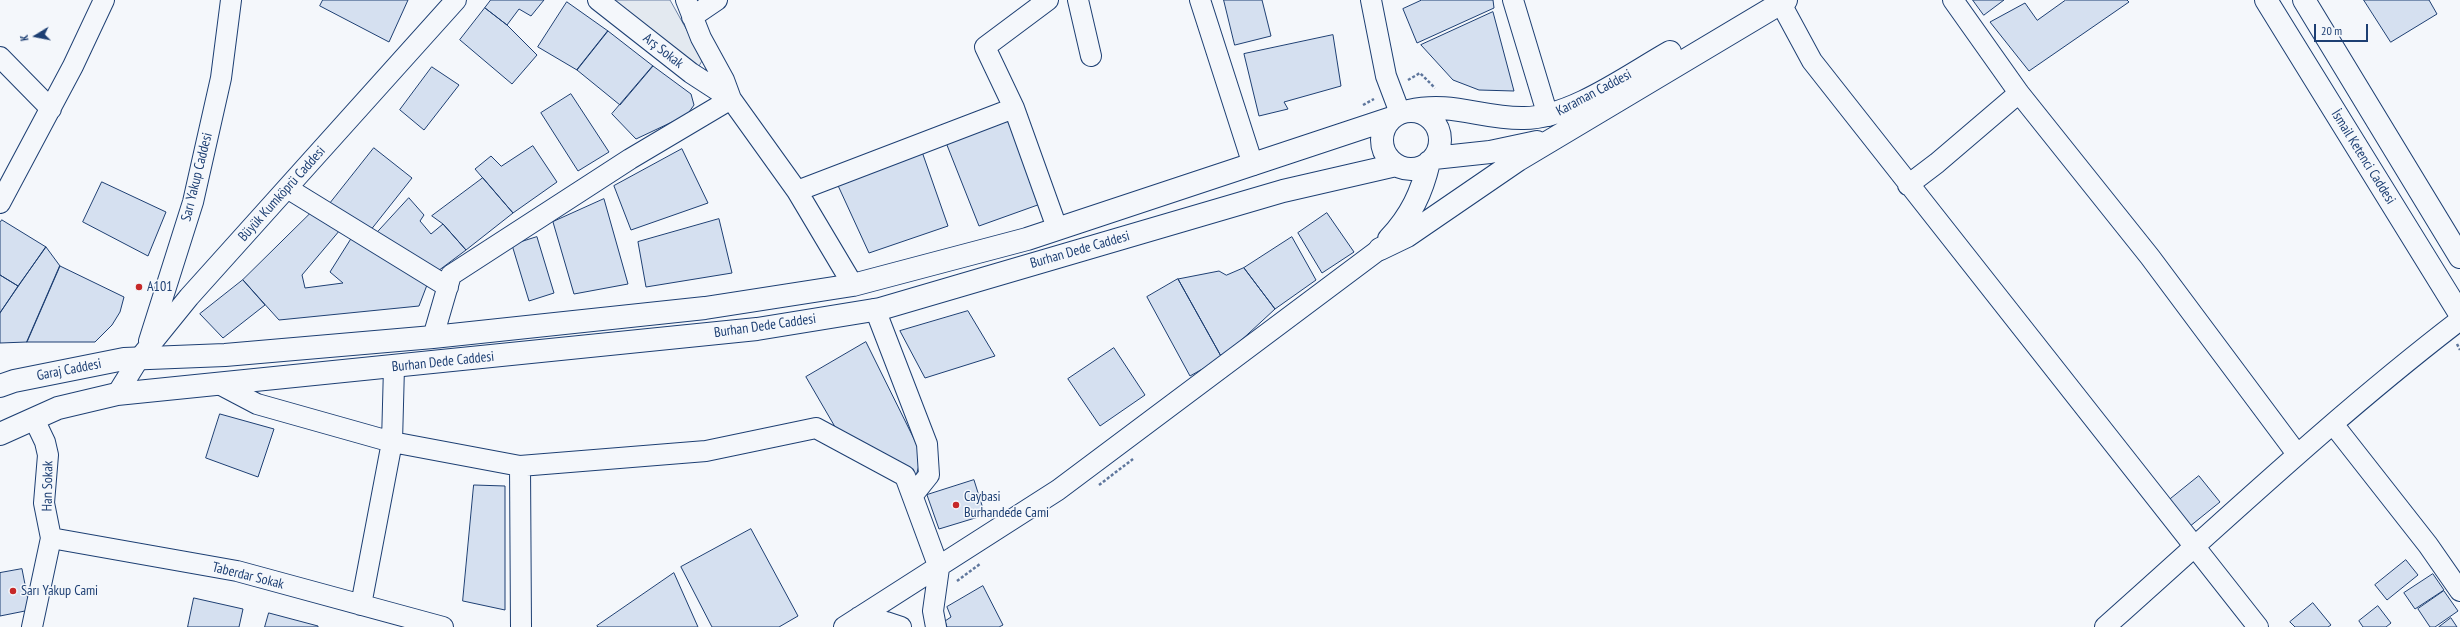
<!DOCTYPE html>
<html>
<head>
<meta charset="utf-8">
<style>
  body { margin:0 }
  #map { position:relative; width:2460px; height:627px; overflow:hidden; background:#f4f7fb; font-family:"PT Sans Narrow",sans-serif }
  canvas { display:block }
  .north { position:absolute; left:16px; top:16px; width:40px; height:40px; -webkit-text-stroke:3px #f4f7fb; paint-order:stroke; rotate:260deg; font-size:11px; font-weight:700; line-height:16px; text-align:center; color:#1d3f73 }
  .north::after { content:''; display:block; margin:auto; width:14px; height:18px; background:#1d3f73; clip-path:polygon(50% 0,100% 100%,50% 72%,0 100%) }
  .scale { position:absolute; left:2314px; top:24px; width:54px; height:18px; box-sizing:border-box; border:2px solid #1d3f73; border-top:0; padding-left:5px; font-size:12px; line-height:14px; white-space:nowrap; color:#1d3f73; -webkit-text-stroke:3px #f4f7fb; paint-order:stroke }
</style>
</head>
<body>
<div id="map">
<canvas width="2460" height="627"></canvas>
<div class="north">K</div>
<div class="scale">20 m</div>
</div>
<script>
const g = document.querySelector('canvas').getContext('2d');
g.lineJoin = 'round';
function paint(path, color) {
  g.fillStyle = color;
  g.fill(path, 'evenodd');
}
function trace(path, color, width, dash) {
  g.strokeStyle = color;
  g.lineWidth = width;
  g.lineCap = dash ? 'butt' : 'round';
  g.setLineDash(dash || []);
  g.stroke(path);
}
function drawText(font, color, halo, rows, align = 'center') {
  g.font = font + ' "PT Sans Narrow",sans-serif';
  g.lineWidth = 3;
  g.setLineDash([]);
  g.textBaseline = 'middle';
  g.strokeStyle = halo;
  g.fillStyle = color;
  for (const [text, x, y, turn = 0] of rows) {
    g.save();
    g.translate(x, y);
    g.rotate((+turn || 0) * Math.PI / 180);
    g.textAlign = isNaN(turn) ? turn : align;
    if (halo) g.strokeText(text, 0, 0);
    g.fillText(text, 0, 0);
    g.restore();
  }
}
const green = new Path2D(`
  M610 0H670L703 59 699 66 692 65Z`);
paint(green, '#e3e9f0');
trace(green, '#687fa3', 1);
const building = new Path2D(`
  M323 0H408L389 42 320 6Z
  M491 0H544L531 16 519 9 507 25 485 8Z
  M1224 0H1262L1271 36 1235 45Z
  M1422 0H1493L1494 8 1417 43 1403 9Z
  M1973 0H2004L1984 15Z
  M2066 0H2127L2129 2 2029 71 1990 22 2025 3 2037 20Z
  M2364 0H2429L2437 14 2391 42Z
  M567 2 608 31 577 70 538 47Z
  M485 8 507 25 537 55 512 84 460 40Z
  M1493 12 1514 91 1479 90 1453 80 1421 45Z
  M608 31 653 66 620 105 577 70Z
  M1333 35 1341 86 1284 102 1288 109 1259 116 1244 54Z
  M653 66 691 94 694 105 687 115 636 139 612 114Z
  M432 67 459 85 424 130 400 110Z
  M571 94 609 152 578 171 541 113Z
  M1009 111 1046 202 979 226 943 135Z
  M533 146 557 182 513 213 475 169 491 156 501 166Z
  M920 146 948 226 869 253 835 179Z
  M374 148 412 178 366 236 328 206Z
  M682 149 708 203 631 230 614 186Z
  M483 178 513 213 466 250 443 224 432 216Z
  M102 182 166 212 148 256 83 222Z
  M409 198 424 215 420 221 431 234 443 224 466 250 434 274 375 235Z
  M604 199 628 284 574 294 553 222Z
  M313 211 340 230 302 275 305 288 343 283 330 272 352 237 427 285 419 306 279 320 243 280Z
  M1327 213 1354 252 1322 273 1298 233Z
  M719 219 732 273 646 287 638 242Z
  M2 220 46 247 18 286 0 275V223Z
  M537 237 554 293 529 301 512 245Z
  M1292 237 1316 280 1275 309 1244 268Z
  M46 247 60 266 27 342 0 343V313Z
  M60 266 124 297 120 312 112 325 95 342H27Z
  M1244 268 1275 309 1222 358 1178 279 1219 271 1226 275Z
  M0 275 18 286 0 313Z
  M1178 279 1222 358 1190 376 1147 297Z
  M243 280 265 305 223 338 200 314Z
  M968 311 995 356 925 378 900 331Z
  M866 342 922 455 916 476 838 432 806 377Z
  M1114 348 1145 395 1100 426 1068 379Z
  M220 414 274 429 258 477 206 458Z
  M2199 476 2220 502 2189 527 2168 501Z
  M974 480 985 515 939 529 927 495Z
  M474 485 505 486V610L463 601Z
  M751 529 798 616 779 627H712L681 567Z
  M2406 560 2418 575 2387 600 2375 585Z
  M22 569 30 610 0 616V573Z
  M674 573 698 627H598L597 626Z
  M2433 574 2444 590 2415 609 2404 593Z
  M983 586 1003 625 999 627H947L945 621 951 617 947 607Z
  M2444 591 2458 611 2435 627H2430L2418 609Z
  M194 598 243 609 239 627H188Z
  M2313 603 2331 625 2328 627H2295L2290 622Z
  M2378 606 2391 623 2386 627H2363L2359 621Z
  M269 613 318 626V627H265Z
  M2451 618 2457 627H2439Z`);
paint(building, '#d5e0f0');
trace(building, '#1d3f73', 1);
const minor = new Path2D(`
  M686 0 701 38 724 80 731 99 797 191 853 285
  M1048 0 985 47 1014 108 1057 228
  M1078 0 1091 56
  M1200 0 1253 165
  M1371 0 1386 76 1400 113
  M1513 0 1548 116
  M1779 0 1812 61 2258 627
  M1953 0 2019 93 2150 257 2297 454
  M692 17 717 0
  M0 57 51 109
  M1908 185 1937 163 2019 93
  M287 188 448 287
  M797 191 1014 108
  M0 203 73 66 104 0
  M875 309 927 444 929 475 913 495
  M433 337 451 275 630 159 731 99 691 73 598 0
  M149 341 193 202 221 78 231 0
  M219 384 257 404 392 442 520 466 706 451 816 428 905 476 939 568 933 611 936 627
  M117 394 138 360 189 297 456 0
  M2333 424 2428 545 2460 591
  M520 466 521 627
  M51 538 237 571 443 627
  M361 605 392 442 394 367
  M859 617 886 622 901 627
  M32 627 51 538 44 503 48 455 45 442 34 419
  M844 627 1058 490 1380 249
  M2105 627C2222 523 2336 415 2460 320`);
const major = new Path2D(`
  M2266 0 2460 314
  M2304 0 2460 257
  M1409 111C1452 101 1482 119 1524 118 1571 118 1629 75 1670 52
  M1382 140a29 29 0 1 1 58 0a29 29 0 1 1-58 0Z
  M1434 158 1490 152 1537 142
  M1389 239C1411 216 1422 192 1429 162
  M1380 249 1407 236 1518 160 1786 0
  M0 386 14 381 124 359 225 355 433 337 705 308 853 285 1027 239 1392 118
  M0 434 58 408 117 394 757 329 880 309 1283 191 1396 165`);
trace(minor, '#1d3f73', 22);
trace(major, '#1d3f73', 24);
trace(new Path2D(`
  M1408 80 1420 73 1435 88
  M1363 105 1374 99
  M2457 344 2460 350
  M1099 485 1133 459
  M957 581 980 564`), '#5e769c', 2.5, [3, 2]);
trace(minor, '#f4f7fb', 20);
trace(major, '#f4f7fb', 22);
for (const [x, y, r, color] of [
  [139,287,4,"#c62828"],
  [956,505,4,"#c62828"],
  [13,591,4,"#c62828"]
]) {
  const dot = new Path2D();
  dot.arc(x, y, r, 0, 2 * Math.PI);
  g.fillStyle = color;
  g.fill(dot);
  trace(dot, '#f4f7fb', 1.5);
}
drawText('14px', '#1d3f73', '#f4f7fb', [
  ["Arş Sokak",663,51,38],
  ["Karaman Caddesi",1594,93,-28],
  ["İsmail Ketenci Caddesi",2363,157,58],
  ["Sarı Yakup Caddesi",197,177,-76],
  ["Büyük Kumköprü Caddesi",282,194,-48],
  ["Burhan Dede Caddesi",1080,250,-16],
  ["Burhan Dede Caddesi",765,326,-8],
  ["Burhan Dede Caddesi",443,362,-6],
  ["Garaj Caddesi",69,370,-11],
  ["Han Sokak",48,486,-89],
  ["Taberdar Sokak",248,576,14]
]);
drawText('14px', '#1d3f73', '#f4f7fb', [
  ["A101",147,287],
  ["Caybasi",964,497],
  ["Burhandede Cami",964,513],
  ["Sarı Yakup Cami",21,591]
], 'left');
</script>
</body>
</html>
